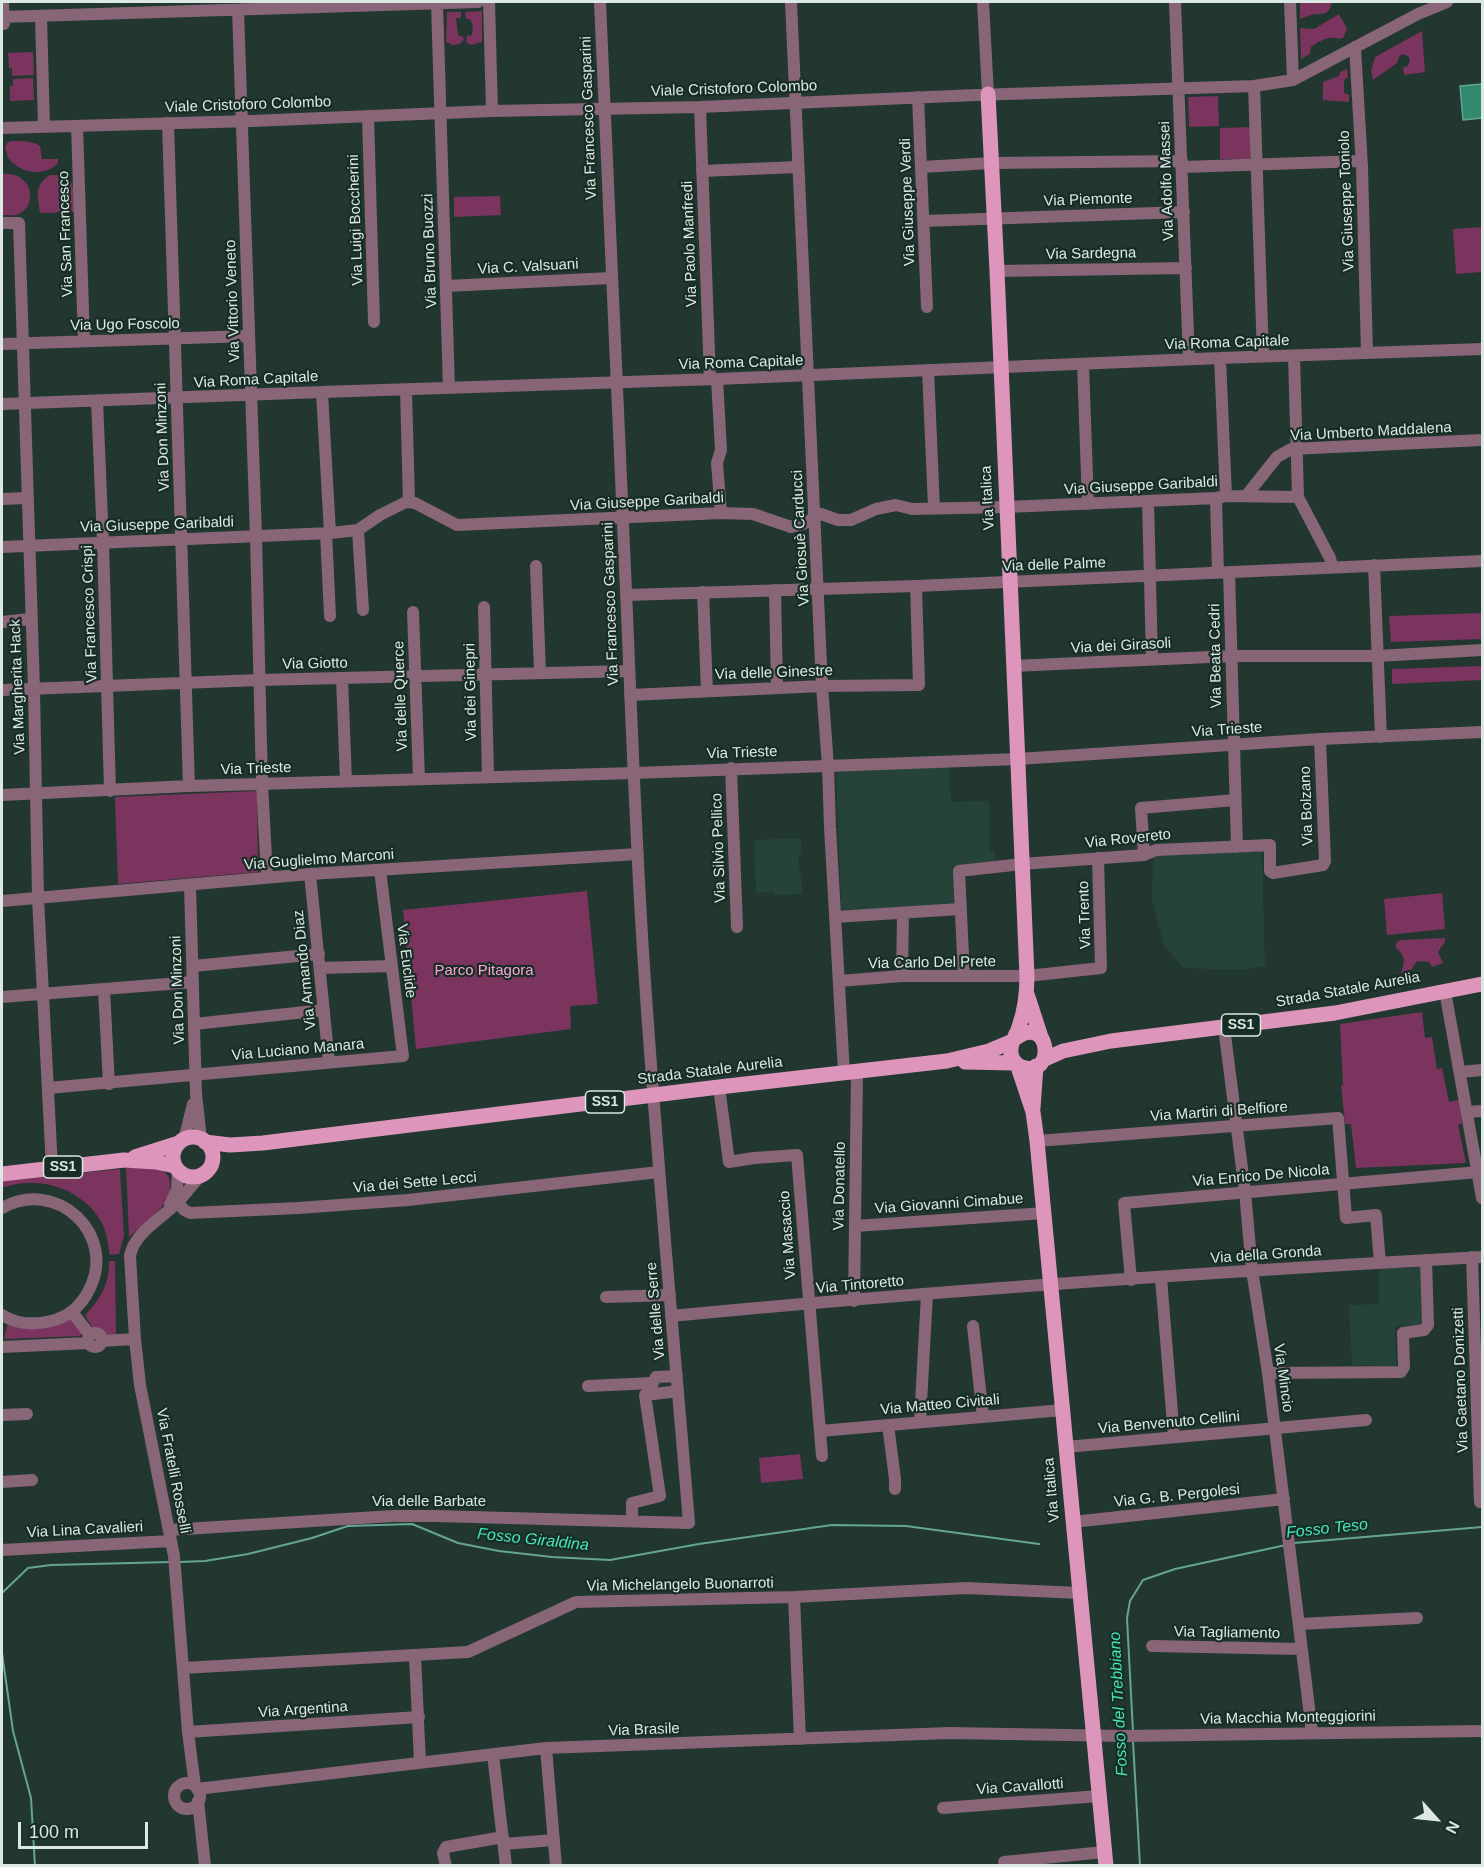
<!DOCTYPE html>
<html>
<head>
<meta charset="utf-8">
<style>
  body { margin:0 }
  #map { position:relative; width:1484px; height:1867px; overflow:hidden; background:#213730; font-family:Helvetica,sans-serif }
  canvas { display:block }
  .frame { position:absolute; inset:0; border:3px solid #dbe8e3; pointer-events:none }
  .north { position:absolute; left:1406px; top:1789px; width:60px; height:60px; -webkit-text-stroke:4px #172d26; paint-order:stroke; rotate:117deg; font-size:16px; font-weight:700; line-height:24px; text-align:center; color:#dbe8e3 }
  .north::after { content:''; display:block; margin:auto; width:21px; height:27px; background:#dbe8e3; clip-path:polygon(50% 0,100% 100%,50% 72%,0 100%) }
  .scale { position:absolute; left:18px; top:1822px; width:130px; height:27px; box-sizing:border-box; border:3px solid #dbe8e3; border-top:0; padding-left:8px; font-size:18px; line-height:21px; white-space:nowrap; color:#dbe8e3; -webkit-text-stroke:4px #172d26; paint-order:stroke }
</style>
</head>
<body>
<div id="map">
<canvas width="1484" height="1867"></canvas>
<div class="frame"></div>
<div class="north">N</div>
<div class="scale">100 m</div>
</div>
<script>
const g = document.querySelector('canvas').getContext('2d');
g.lineJoin = 'round';
function paint(path, color) {
  g.fillStyle = color;
  g.fill(path, 'evenodd');
}
function trace(path, color, width, dash) {
  g.strokeStyle = color;
  g.lineWidth = width;
  g.lineCap = dash ? 'butt' : 'round';
  g.setLineDash(dash || []);
  g.stroke(path);
}
function drawText(font, color, halo, rows, align = 'center') {
  g.font = font + ' Helvetica,sans-serif';
  g.lineWidth = 4.5;
  g.setLineDash([]);
  g.textBaseline = 'middle';
  g.strokeStyle = halo;
  g.fillStyle = color;
  for (const [text, x, y, turn = 0] of rows) {
    g.save();
    g.translate(x, y);
    g.rotate((+turn || 0) * Math.PI / 180);
    g.textAlign = isNaN(turn) ? turn : align;
    if (halo) g.strokeText(text, 0, 0);
    g.fillText(text, 0, 0);
    g.restore();
  }
}
paint(new Path2D(`
  M949 766 951 802 989 801 990 851H995V864L953 866 955 905 841 910 836 770Z
  M801 838 802 855 798 856 803 894 774 895V892L756 893 754 840Z
  M1262 851 1265 966 1243 970 1184 968 1164 946 1152 900 1153 855Z
  M1425 1266 1423 1322 1417 1325 1395 1326 1396 1366 1352 1365 1349 1305 1379 1304V1268Z`), '#264339');
paint(new Path2D(`
  M1300 2H1332C1329 14 1326 14 1315 14 1310 15 1305 17 1300 19Z
  M482 11V42L471 45 466 42 467 35 471 36C474 30 473 25 470 19H466L465 12Z
  M447 12H461V18H456L458 35 463 37 464 39 460 44 453 45 446 42Z
  M1339 14 1347 29 1343 38C1337 40 1335 37 1329 38 1323 39 1315 44 1311 47L1310 54 1301 59 1300 28 1314 29Z
  M1422 31 1425 72 1404 75 1403 67 1408 66 1410 60 1408 56 1402 54 1399 57 1397 63 1373 80 1371 71 1375 57Z
  M33 52 34 75 12 76V68H9L8 53Z
  M1347 69 1348 77 1344 80V93L1349 95V102L1323 100V82L1339 76 1340 72Z
  M33 78 34 100 10 101V86H13V79Z
  M1218 96 1219 126 1189 127 1188 97Z
  M1250 127V159H1220V128Z
  M10 141C20 141 31 140 40 146L42 159H58V163C43 178 20 173 8 158L5 147 6 144Z
  M2 174C33 170 40 208 16 215 12 216 6 215 2 215Z
  M50 175H63C77 183 74 198 75 212L40 213C38 196 33 186 50 175Z
  M500 196 501 215 454 217V197Z
  M1482 227V272L1456 274 1453 229Z
  M1482 613V639L1391 642 1389 616Z
  M1482 666V680L1392 684V669Z
  M257 791 258 872 118 884 115 797Z
  M587 891 598 1004 570 1006 571 1029 416 1049 403 910Z
  M1442 893 1445 929 1387 935 1384 899Z
  M1445 938V942L1438 952 1443 963 1432 967 1429 962 1417 961 1411 970 1401 973C1405 962 1406 956 1396 948V943L1401 940Z
  M1422 1012 1425 1038 1432 1037 1437 1069 1442 1068 1449 1102 1459 1100 1462 1124 1458 1125 1466 1163 1356 1168 1351 1124H1345L1341 1086 1343 1085 1340 1024Z
  M126 1168C136 1168 149 1166 159 1169 177 1175 170 1197 161 1208 152 1219 140 1227 129 1237Z
  M120 1169 124 1236 119 1254 110 1255C108 1244 107 1233 102 1223 83 1188 38 1174 2 1188V1181Z
  M109 1261H115L116 1334 106 1335 103 1331 92 1327 85 1315C100 1300 110 1283 109 1261Z
  M70 1318 82 1334 80 1336 6 1339 4 1338 8 1323Z
  M800 1454 803 1479 761 1483 759 1458Z`), '#7a345d');
const water = new Path2D(`
  M1482 84V118L1463 120 1460 86Z`);
paint(water, '#328970');
trace(water, '#65a692', 1.5);
trace(new Path2D(`
  M1294 1543 1482 1527
  M180 1562 205 1561 248 1554 312 1538 348 1526 412 1524 458 1543 499 1551 552 1557 610 1560 699 1544 832 1525 906 1526 1039 1544
  M2 1593 28 1568 51 1565 171 1562
  M2 1652 3 1660H2
  M3 1660 13 1731 31 1798 35 1866
  M1133 1732 1127 1618 1130 1601 1143 1580 1175 1569 1286 1545
  M1133 1741 1140 1866`), '#65a692', 2);
trace(new Path2D(`
  M3 2 4 24
  M489 2 492 111
  M791 2 822 686 828 766 830 827 844 1073
  M983 2 988 94
  M1175 2 1189 359
  M1290 2 1293 80
  M437 3 449 388
  M238 10 256 536 262 784 267 877
  M41 16 44 127
  M2 17 478 2
  M1355 47 1362 167 1367 353
  M1254 86 1263 356
  M918 97 927 307
  M700 107 710 379
  M368 116 374 322
  M168 123 189 786
  M77 126 84 341
  M2 128 251 121 492 111 700 107 976 95 1254 86 1293 80 1418 14 1447 2
  M922 167 991 163 1182 161
  M1183 167 1361 161
  M702 171 798 167
  M924 221 1184 212
  M2 223H19L34 689 38 898 52 1168
  M997 271 1186 268
  M446 286 611 278
  M2 344 249 336
  M1294 356 1298 497 1330 558 1332 567
  M1220 358 1226 496
  M1083 364 1088 504
  M928 370 934 508
  M717 379 721 450 717 463 721 513
  M406 390 409 502
  M322 392 330 533
  M97 401 103 542 110 791
  M2 404 322 392 717 379 1220 358 1482 349
  M1246 496 1277 457 1291 449 1482 440
  M1216 498 1218 573
  M2 499 27 498
  M1148 501 1152 659
  M358 530 363 610
  M326 533 330 616
  M2 547 330 533 358 530 380 515 406 502 415 503 457 525 721 513 753 514 791 527 803 524 821 514 838 520H851L876 509 896 505 912 509 1007 507 1216 498 1226 496 1298 497
  M1374 565 1381 737
  M536 566 540 673
  M1229 572 1237 847
  M775 590 777 688
  M703 592 707 691
  M627 595 916 586 1482 561
  M484 607 488 776
  M413 612 419 779
  M2 622 30 619
  M1013 666 1231 656H1378L1482 650
  M342 678 346 781
  M2 690 259 680 629 671
  M630 695 822 686 919 685 916 586
  M731 768 737 927
  M2 795 189 786 635 773 1018 759 1320 739 1482 732
  M1144 855 1141 808 1235 800
  M310 874 329 1062
  M190 886 196 1094 201 1139
  M2 901 310 874 638 854
  M835 917 960 909
  M193 966 319 954
  M320 968 392 966
  M902 976 903 914
  M964 976 959 871 1022 864 1144 855 1156 850 1270 845V871L1273 873 1323 865 1325 861 1320 739
  M839 981 902 976H1027L1101 968 1098 858
  M104 990 109 1084
  M1445 991 1482 1198
  M2 997 193 982
  M194 1024 324 1010
  M1224 1027 1245 1192 1252 1270 1268 1373 1312 1732
  M1460 1072 1482 1070
  M719 1087 729 1162 754 1158 797 1155 822 1456
  M48 1088 403 1056 380 870
  M1467 1112 1482 1111
  M184 1140 193 1104
  M1037 1141 1338 1118 1346 1218 1376 1215 1380 1263
  M178 1202 184 1210 190 1213 298 1208 408 1200 659 1172
  M170 1205 177 1189 178 1171
  M2 1208C56 1177 118 1234 89 1290 81 1306 68 1317 51 1321 34 1325 16 1324 2 1315
  M855 1226 1045 1213
  M1472 1257 1480 1502
  M1161 1278 1174 1437
  M1131 1280 1124 1203 1478 1172
  M606 1297 670 1295
  M854 1301 857 1072
  M72 1312 90 1335
  M671 1316C941 1290 1212 1272 1482 1257
  M973 1326 983 1417
  M88 1340a7 7 0 1 1 14 0a7 7 0 1 1-14 0Z
  M101 1341 135 1339
  M2 1347 88 1343
  M1268 1373 1401 1372 1404 1367 1403 1333 1424 1330 1428 1325 1426 1260
  M588 1386 653 1383 656 1377 677 1376
  M2 1415 27 1414
  M920 1422 927 1294
  M888 1425 895 1479V1489
  M820 1431 1063 1410
  M1066 1447 1366 1420
  M2 1482 32 1480
  M632 1521V1503L660 1496 645 1395 678 1391
  M1073 1522 1284 1499
  M169 1530 393 1516H436L689 1523C673 1328 654 1132 642 935 635 821 631 706 626 591 618 394 607 198 600 2
  M2 1550 171 1541
  M794 1597 800 1739
  M1299 1624 1417 1618
  M1152 1646 1301 1649
  M415 1656 420 1762
  M183 1668 468 1652 576 1602 794 1597 966 1588 1080 1593
  M188 1732 419 1717
  M546 1748 556 1866
  M493 1755 506 1866
  M174 1796a13 13 0 1 1 26 0a13 13 0 1 1-26 0Z
  M195 1786 188 1732 174 1556 140 1385 135 1339 130 1256C134 1232 163 1218 179 1201 186 1193 193 1184 200 1176
  M197 1789 546 1748 949 1733 1125 1736 1482 1731
  M198 1801 205 1866
  M943 1808 1099 1796
  M504 1844 554 1840
  M1004 1862 1104 1852
  M446 1866 443 1853 446 1847 503 1837`), '#886577', 12);
trace(new Path2D(`
  M988 94 997 271 1027 976C1027 994 1025 1010 1019 1027 1017 1034 1011 1041 1011 1049 1010 1057 1015 1065 1022 1067 1057 1079 1050 1013 1016 1038
  M1027 994 1041 1037
  M1043 1060 1063 1051 1111 1041 1335 1013 1482 984
  M965 1062 1015 1063
  M1017 1064 1033 1112 1037 1141 1106 1866
  M1033 1108 1036 1066
  M173 1157a20 20 0 1 1 40 0a20 20 0 1 1-40 0Z
  M205 1142 230 1145 263 1143 719 1087 947 1061 989 1051 1013 1041
  M135 1157 179 1143
  M2 1174 124 1160 156 1162 175 1166`), '#dd95bb', 15);
for (const [x, y, w] of [
  [1241,1025,39],
  [605,1102,39],
  [63,1167,39]
]) {
  const box = new Path2D();
  box.roundRect(x - w / 2, y - 11, w, 22, 4.5);
  g.fillStyle = '#172d26';
  g.fill(box);
  trace(box, '#dbe8e3', 1.5);
}
drawText('bold 14px', '#dbe8e3', null, [
  ["SS1",1241,1025],
  ["SS1",605,1102],
  ["SS1",63,1167]
]);
drawText('15px', '#dbe8e3', '#172d26', [
  ["Viale Cristoforo Colombo",734,89,-2],
  ["Viale Cristoforo Colombo",248,105,-2],
  ["Via Francesco Gasparini",589,118,-92],
  ["Via Adolfo Massei",1167,181,-92],
  ["Via Piemonte",1088,200,-2],
  ["Via Giuseppe Toniolo",1347,201,-92],
  ["Via Giuseppe Verdi",908,202,-92],
  ["Via Luigi Boccherini",356,220,-92],
  ["Via San Francesco",66,234,-92],
  ["Via Paolo Manfredi",690,244,-92],
  ["Via Bruno Buozzi",430,251,-92],
  ["Via Sardegna",1091,254,-1],
  ["Via C. Valsuani",528,267,-3],
  ["Via Vittorio Veneto",233,301,-92],
  ["Via Ugo Foscolo",125,325,-1],
  ["Via Roma Capitale",1227,343,-2],
  ["Via Roma Capitale",741,363,-2],
  ["Via Roma Capitale",256,380,-3],
  ["Via Umberto Maddalena",1371,432,-3],
  ["Via Don Minzoni",163,437,-92],
  ["Via Giuseppe Garibaldi",1141,486,-3],
  ["Via Italica",988,498,-93],
  ["Via Giuseppe Garibaldi",647,502,-3],
  ["Via Giuseppe Garibaldi",157,525,-2],
  ["Via Giosuè Carducci",801,538,-93],
  ["Via delle Palme",1054,565,-2],
  ["Via Francesco Gasparini",611,604,-92],
  ["Via Francesco Crispi",90,614,-92],
  ["Via dei Girasoli",1121,646,-3],
  ["Via Beata Cedri",1216,656,-91],
  ["Via Giotto",315,664,-1],
  ["Via delle Ginestre",774,673,-2],
  ["Via Margherita Hack",18,687,-92],
  ["Via dei Ginepri",471,692,-91],
  ["Via delle Querce",401,696,-92],
  ["Via Trieste",1227,730,-4],
  ["Via Trieste",742,753,-2],
  ["Via Trieste",256,769,-2],
  ["Via Bolzano",1307,806,-92],
  ["Via Rovereto",1128,839,-6],
  ["Via Silvio Pellico",719,848,-92],
  ["Via Guglielmo Marconi",319,860,-4],
  ["Via Trento",1085,915,-92],
  ["Via Euclide",406,961,83],
  ["Via Carlo Del Prete",932,963,-1],
  ["Via Armando Diaz",305,970,-96],
  ["Via Don Minzoni",178,990,-92],
  ["Strada Statale Aurelia",1348,990,-10],
  ["Via Luciano Manara",298,1050,-5],
  ["Strada Statale Aurelia",710,1071,-7],
  ["Via Martiri di Belfiore",1219,1112,-4],
  ["Via Enrico De Nicola",1261,1176,-5],
  ["Via dei Sette Lecci",415,1183,-5],
  ["Via Donatello",840,1186,-89],
  ["Via Giovanni Cimabue",949,1204,-4],
  ["Via Masaccio",788,1235,-94],
  ["Via della Gronda",1266,1255,-4],
  ["Via Tintoretto",860,1285,-5],
  ["Via delle Serre",656,1311,-95],
  ["Via Mincio",1283,1378,82],
  ["Via Gaetano Donizetti",1461,1380,-92],
  ["Via Matteo Civitali",940,1405,-5],
  ["Via Benvenuto Cellini",1169,1423,-5],
  ["Via Fratelli Rosselli",173,1471,79],
  ["Via Italica",1052,1490,-95],
  ["Via G. B. Pergolesi",1177,1496,-6],
  ["Via delle Barbate",429,1502],
  ["Via Lina Cavalieri",85,1530,-3],
  ["Via Michelangelo Buonarroti",680,1585,-1],
  ["Via Tagliamento",1227,1633,1],
  ["Via Argentina",303,1710,-4],
  ["Via Macchia Monteggiorini",1288,1718,-1],
  ["Via Brasile",644,1730,-2],
  ["Via Cavallotti",1020,1787,-4]
]);
drawText('15px', '#fba4d3', '#172d26', [
  ["Parco Pitagora",484,971]
]);
drawText('italic 16px', '#45e5ba', '#172d26', [
  ["Fosso Teso",1327,1529,-6],
  ["Fosso Giraldina",533,1540,6],
  ["Fosso del Trebbiano",1119,1704,-93]
]);
</script>
</body>
</html>
